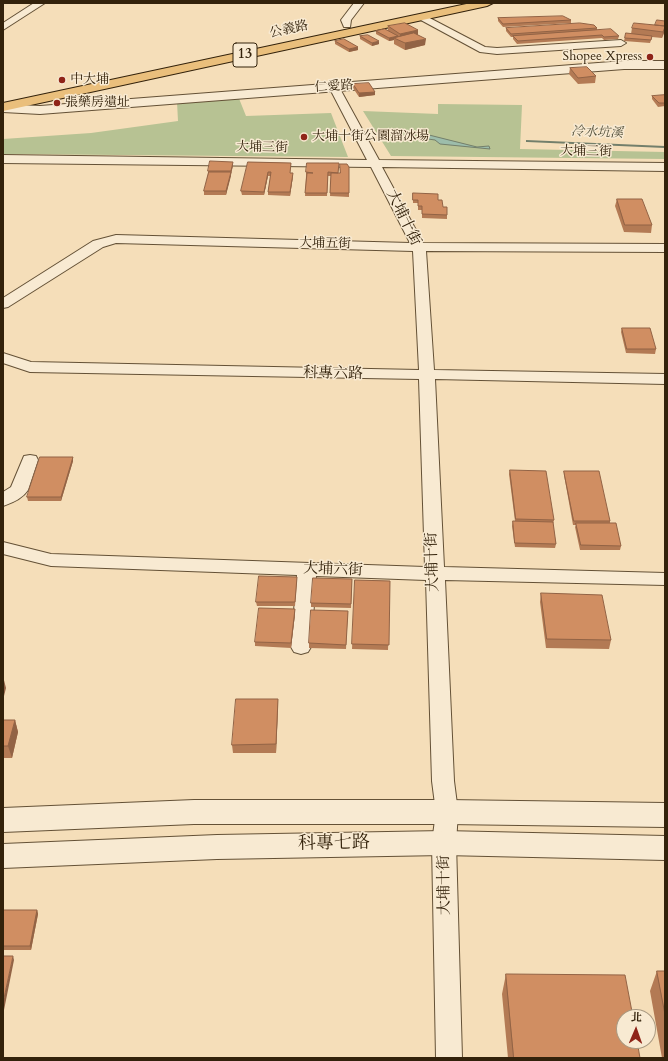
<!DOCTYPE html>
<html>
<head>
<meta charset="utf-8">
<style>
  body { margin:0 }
  #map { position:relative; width:668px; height:1061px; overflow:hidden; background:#f5deb9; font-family:Cardo,"Noto Serif TC",serif }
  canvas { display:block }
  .frame { position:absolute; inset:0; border:4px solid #33220b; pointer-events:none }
  .north { position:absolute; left:616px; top:1009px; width:40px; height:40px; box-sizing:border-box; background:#f8ead2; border:1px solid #a99a82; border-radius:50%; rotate:2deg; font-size:11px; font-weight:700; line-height:16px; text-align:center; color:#33220b }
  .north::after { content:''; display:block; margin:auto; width:14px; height:18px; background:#8f2418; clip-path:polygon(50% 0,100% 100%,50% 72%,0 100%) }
</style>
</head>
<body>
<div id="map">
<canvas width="668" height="1061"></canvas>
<div class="frame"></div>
<div class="north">北</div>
</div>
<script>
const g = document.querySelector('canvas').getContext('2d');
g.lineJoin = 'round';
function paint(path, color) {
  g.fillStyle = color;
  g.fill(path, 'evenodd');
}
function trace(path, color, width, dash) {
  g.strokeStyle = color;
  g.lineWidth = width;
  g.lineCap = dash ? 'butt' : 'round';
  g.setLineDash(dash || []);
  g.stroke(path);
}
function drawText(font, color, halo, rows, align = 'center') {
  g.font = font + ' Cardo,"Noto Serif TC",serif';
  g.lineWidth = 3;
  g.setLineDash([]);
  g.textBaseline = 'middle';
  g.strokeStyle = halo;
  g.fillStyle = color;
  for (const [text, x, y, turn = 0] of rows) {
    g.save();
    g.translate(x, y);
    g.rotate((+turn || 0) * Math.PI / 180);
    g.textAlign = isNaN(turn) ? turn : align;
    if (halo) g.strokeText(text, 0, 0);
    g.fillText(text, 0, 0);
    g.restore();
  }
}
paint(new Path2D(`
  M238 96 246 116 331 113 348 157 3 154V139L91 133 178 121 177 102Z
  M438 104 522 105 520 149 665 152V159L391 156 363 111 438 114Z`), '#b7c293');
const water = new Path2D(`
  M425 134 477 147 489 146 490 149 440 144 435 140 421 138 419 135Z`);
paint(water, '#9dbdab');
trace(water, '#737f6b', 1);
paint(new Path2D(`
  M526 140 665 146V148L527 142H526Z`), '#737f6b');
const minor = new Path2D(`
  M34 3H45L3 30V23Z
  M354 3H364L351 20 350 27H344L341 20Z
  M422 14 485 47 497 48 621 40 626 43 621 46 497 54 480 52 419 19V15Z
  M334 84 339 87 379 160 665 163V171L382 167 423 243 665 244V252L426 251 434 370 665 374V384L435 379 444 567 665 573V585L445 580 454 781 458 812 456 843 462 1058H436L432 843 436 812 432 781 426 580 316 576 311 647 308 652 301 654 294 652 291 647 297 575 51 566 3 554V542L51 554 425 567 419 379 30 372 3 363V353L31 362 419 370 413 251 116 243 103 247 8 307 3 308V298L93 241 116 235 410 243 371 167 3 163V155L367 160 329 87Z
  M30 455 36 456 38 460 28 490C23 498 12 503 3 506V492L11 487 24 456Z`);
const tertiary = new Path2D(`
  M624 61H665V69H624L40 114 3 112V104L40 106Z
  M194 800H447L665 803V827L447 824H194L3 832V808Z
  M444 831 665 836V860L444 855 217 859 3 868V844L217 835Z`);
const primary = new Path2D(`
  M471 3H493L487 6 3 111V103Z`);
trace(minor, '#645136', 2);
trace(tertiary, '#645136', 2);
trace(primary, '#33220b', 2);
paint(minor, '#f8ead2');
paint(tertiary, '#f8ead2');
paint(primary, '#eabf7c');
paint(new Path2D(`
  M498 18 571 20V23L503 27 498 21Z
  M665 21V31L662 38 652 37 650 43 624 41 626 33 631 34 632 28 655 25Z
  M388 26 418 30V35L425 45 405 50 394 44V40L389 41 376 34V31L388 30Z
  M506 28H597V30L619 36 618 39 604 40 602 38 517 44 513 39V37H511L506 31Z
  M360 36 379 44 372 46 360 39Z
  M335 41 358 47V50L349 52 335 44Z
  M570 68 596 76 595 83 578 84 569 74Z
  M353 84 375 92V95L359 97 353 88Z
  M665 95V106L658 107 652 99V96Z
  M248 162 291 163 290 173 293 176 290 196 268 195V192L271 176H268L264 195H242L241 191Z
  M233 165 226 195H204V191L208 174V171Z
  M339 167 338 173H340L349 167V197L330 196 331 176H328L327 196H305L306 176V172Z
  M413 193 438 200 447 215V219L422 218V210H418V203H413Z
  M617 199 652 225 651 233 624 232 615 206Z
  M622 328 656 349 655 354 626 353 621 332Z
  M73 457V461L61 501H28L27 497Z
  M510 470 554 520 553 524 556 544 555 548 515 547 512 526 513 521H515L509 474Z
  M564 471 610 521V523L621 546 620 550H580L575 527 576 525H573L564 475Z
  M352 579 351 608 311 607V603Z
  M355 580 390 581 388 650 352 649Z
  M297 581 295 606H257L256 602Z
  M541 593 611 640 609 649 546 648 540 602Z
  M295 609V614L291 648 255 646V642Z
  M348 611 346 649 309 648V643Z
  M278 699V707L276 753H233L232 745Z
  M3 720H15L18 732 12 758H3Z
  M3 910H37L38 914 31 950H3Z
  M657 971H665V1058H662L650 991Z
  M506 974 640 1058H508L502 994Z`), '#b37a54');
paint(new Path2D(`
  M665 27 664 32 662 38 663 32Z
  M418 30V36L400 40V34Z
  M398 36V39L394 38V40L389 41V38Z
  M426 39 425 45 405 50V43Z
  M379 41V44L372 46V43Z
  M358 47V50L349 52V49Z
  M375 92V95L359 97V93Z
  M233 162V165L231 175V171Z
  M231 172V176L226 195V191Z
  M268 172V176L264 195V192Z
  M293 173V176L290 196V192Z
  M73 457V461L61 501V497Z
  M295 609V614L291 648V643Z
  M3 676 6 688 3 700Z
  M278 699V707L276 753V744Z
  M15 720 18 732 12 758 8 746Z
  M37 910 38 914 31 950 30 946Z
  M13 956 14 960 3 1015V1003Z`), '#926345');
const building = new Path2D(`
  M563 16 571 20 503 24 498 18Z
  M657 20 665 21V26L655 25Z
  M405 23 418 30 400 34 388 26Z
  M580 23 594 25 597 28 511 34 506 28Z
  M634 23 665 26V27L663 32 632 28Z
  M385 29 398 36 389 38 376 31Z
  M611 29 619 36 604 37 602 35 518 41 513 36Z
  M414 33 426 39 405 43 394 38Z
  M626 33 652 36 651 40 625 38Z
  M368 35 379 41 372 43 360 36Z
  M344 39 358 47 349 49 335 41Z
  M587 67 596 76 578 78 570 68Z
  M369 83 375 92 359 93 353 84Z
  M665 95V103H659L652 96Z
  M210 161 233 162 231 171H208Z
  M248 162 291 163 290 173H293L290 192H268L271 172H268L264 192 241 191Z
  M307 163H339L338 173 328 172 327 193H305L307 173H313L306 172Z
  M340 164H347L349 167V193H330L331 173H340Z
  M209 172H231L226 191H204Z
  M413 193 438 194V200H442L443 207H447V215L422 214V206H418V200H413Z
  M617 199H642L652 225H625Z
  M622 328H650L656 349H627Z
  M40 457H73L61 497H27Z
  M510 470 546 471 554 520 516 519Z
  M564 471H599L610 521H574Z
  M513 521 553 522 556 544 515 543Z
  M576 523H616L621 546 581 545Z
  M259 576 297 577 295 602H256Z
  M313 578 352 579 351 604 311 603Z
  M355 580 390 581 389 645 352 644Z
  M541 593 602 595 611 640 547 639Z
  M259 608 295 609 291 643 255 642Z
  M311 610 348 611 346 645 309 643Z
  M236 699H278L276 744 232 745Z
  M3 720H15L8 746H3Z
  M3 910H37L30 946H3Z
  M3 956H13L3 1003Z
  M657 971H665V1014Z
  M506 974 625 975 633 1017H624V1041H637L640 1058H514Z`);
paint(building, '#d08e62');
trace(building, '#926345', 1);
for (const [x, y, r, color] of [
  [650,57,4,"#8f2418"],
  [62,80,4,"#8f2418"],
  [57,103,4,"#8f2418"],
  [304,137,4,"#8f2418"]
]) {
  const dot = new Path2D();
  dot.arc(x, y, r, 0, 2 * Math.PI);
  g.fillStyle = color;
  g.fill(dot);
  trace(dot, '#f8ead2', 1.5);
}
drawText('13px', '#33220b', '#f8ead2', [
  ["公義路",289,30,-12],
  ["仁愛路",334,87,-4],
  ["大埔三街",262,148,1],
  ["大埔三街",586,152,1],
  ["大埔五街",325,244,1]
]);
drawText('13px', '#33220b', '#f8ead2', [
  ["Shopee Xpress",642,57,"right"],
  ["中大埔",70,80],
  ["張藥房遺址",65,103],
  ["大埔十街公園溜冰場",312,137]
], 'left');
drawText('italic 13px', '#53503b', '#f8ead2', [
  ["冷水坑溪",597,133,2]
]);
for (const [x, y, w] of [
  [245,55,24]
]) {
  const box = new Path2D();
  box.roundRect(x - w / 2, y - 12, w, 24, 3);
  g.fillStyle = '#f8ead2';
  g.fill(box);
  trace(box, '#33220b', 1);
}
drawText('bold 14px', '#33220b', null, [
  ["13",245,55]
]);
drawText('15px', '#33220b', '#f8ead2', [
  ["大埔十街",403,218,64],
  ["科專六路",333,374,1],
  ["大埔十街",433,562,-92],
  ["大埔六街",333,570,2],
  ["大埔十街",445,885,-91]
]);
drawText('18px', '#33220b', '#f8ead2', [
  ["科專七路",334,844,-1]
]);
</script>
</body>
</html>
